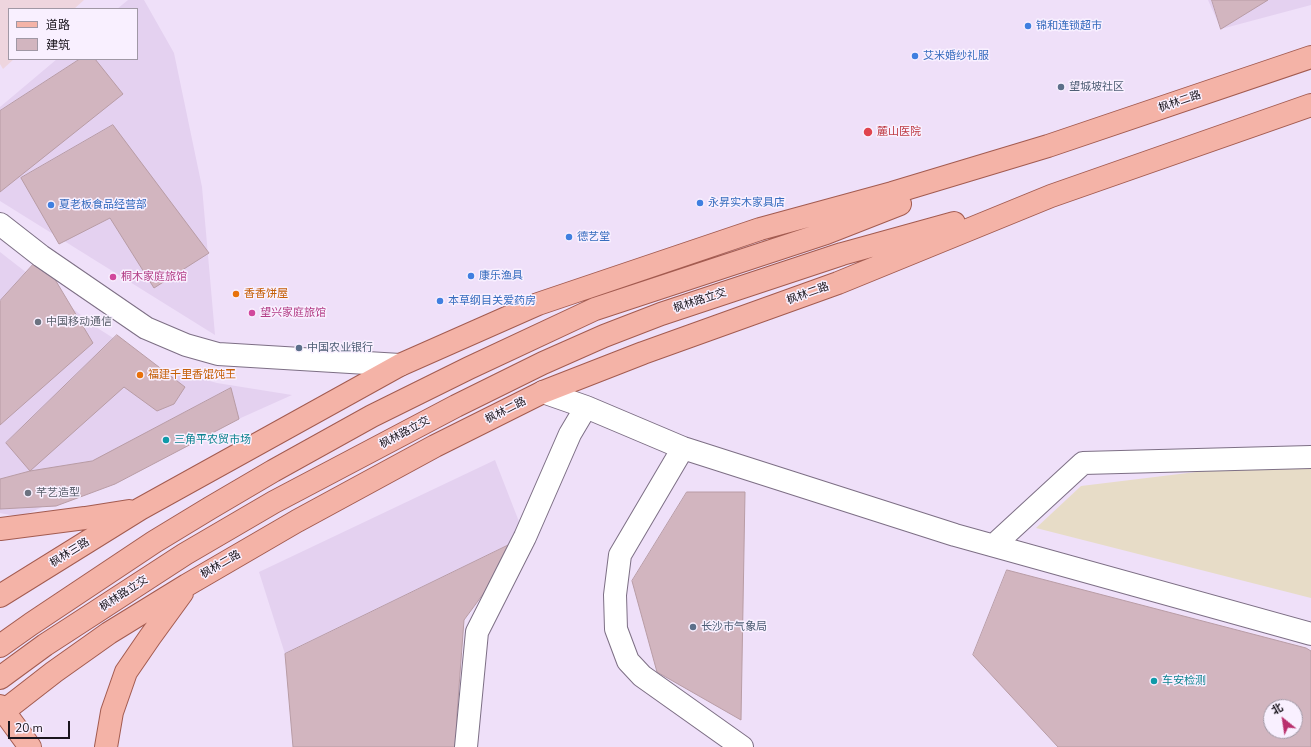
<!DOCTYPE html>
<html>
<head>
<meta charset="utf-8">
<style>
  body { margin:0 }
  #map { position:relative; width:1311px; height:747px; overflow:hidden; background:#efe0f9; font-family:"Nunito Sans","Noto Sans SC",sans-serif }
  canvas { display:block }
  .legend { position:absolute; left:8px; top:8px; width:130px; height:52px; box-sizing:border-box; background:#f9f0ff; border:1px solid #a098a5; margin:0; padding:5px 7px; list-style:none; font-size:12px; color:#1a151d }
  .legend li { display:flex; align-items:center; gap:8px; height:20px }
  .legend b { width:20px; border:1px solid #a098a5 }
  .north { position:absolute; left:1263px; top:699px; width:40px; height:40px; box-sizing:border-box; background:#f9f0ff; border:1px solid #a098a5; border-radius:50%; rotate:330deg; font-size:11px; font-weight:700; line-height:16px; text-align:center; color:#1a151d }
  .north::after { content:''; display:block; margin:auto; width:14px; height:18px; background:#b9306d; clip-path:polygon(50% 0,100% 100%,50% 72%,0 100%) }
  .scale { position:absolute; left:8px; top:721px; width:62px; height:18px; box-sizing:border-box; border:2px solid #1a151d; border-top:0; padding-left:5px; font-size:12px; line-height:14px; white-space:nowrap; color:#1a151d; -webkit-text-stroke:3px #f9f0ff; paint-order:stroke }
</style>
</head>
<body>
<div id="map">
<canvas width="1311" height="747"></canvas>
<ul class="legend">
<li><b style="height:5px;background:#f4b3a7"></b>道路</li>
<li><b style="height:11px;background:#d2b5bf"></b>建筑</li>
</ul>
<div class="north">北</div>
<div class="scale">20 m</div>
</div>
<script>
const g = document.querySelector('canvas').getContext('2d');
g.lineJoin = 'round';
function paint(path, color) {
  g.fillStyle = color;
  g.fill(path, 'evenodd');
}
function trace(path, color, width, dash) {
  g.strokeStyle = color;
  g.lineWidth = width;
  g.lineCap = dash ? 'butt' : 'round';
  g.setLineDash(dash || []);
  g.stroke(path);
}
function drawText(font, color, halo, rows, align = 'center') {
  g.font = font + ' "Nunito Sans","Noto Sans SC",sans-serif';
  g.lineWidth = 3;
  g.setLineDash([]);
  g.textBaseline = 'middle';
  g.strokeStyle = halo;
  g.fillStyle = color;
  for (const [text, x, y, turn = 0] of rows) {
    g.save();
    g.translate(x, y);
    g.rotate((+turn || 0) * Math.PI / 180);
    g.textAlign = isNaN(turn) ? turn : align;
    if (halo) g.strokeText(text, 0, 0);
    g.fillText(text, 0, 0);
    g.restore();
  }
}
paint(new Path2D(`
  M128 0H144L174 53 202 187 215 335 0 201V107L57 59H137V9H117Z
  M1208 0H1311V5L1221 29Z
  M0 252 99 329 159 367 217 383 292 395 20 517 0 513Z
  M495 460 525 537 285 654 259 572Z`), '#e4d1f0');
paint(new Path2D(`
  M1311 458V598L1036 528 1081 486Z`), '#e7dcc7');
paint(new Path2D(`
  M0 0H84L74 9H9V59H14L3 69 0 64Z`), '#eed5de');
const building = new Path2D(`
  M1212 0H1268L1221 29Z
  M80 59H95L123 94 0 192V111Z
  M113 125 209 253 154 288 110 218 59 244 21 178Z
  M41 256 93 343 0 425V301Z
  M117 335 185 387 174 404 157 411 124 387 30 471 6 443Z
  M231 388 239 419 115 484 56 506 0 509V479L30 471 92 461Z
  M687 492H745L741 720 657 672 632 581Z
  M525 537 464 620 457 714V747H293L285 654Z
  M1007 570 1306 648 1311 651V747H1058L973 655ZM1271 707H1295V731H1271Z`);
paint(building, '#d2b5bf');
trace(building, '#b89ca5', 1);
const minor = new Path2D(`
  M0 224 41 256 146 328 186 345 218 354 400 365
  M543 392 586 407 683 448 955 535 1311 634
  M683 448 620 555 615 595 616 629 628 661 642 676 742 747
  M994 545 1083 463 1311 457
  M466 747 477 632 525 537 570 434 586 407`);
const major = new Path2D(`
  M0 529 85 518 129 511
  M0 596 140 509 400 365 538 304 760 229 892 193 1048 146 1311 57
  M0 646 31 624 154 542 210 508 273 471 372 416 469 368 595 309 826 233 900 204
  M0 678 45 645 185 554 274 502 456 406 543 363 604 336 661 314 842 254 954 223
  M0 706 30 747
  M0 714 54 672 109 633 187 585 297 521 435 446 543 392 643 353 838 283 1051 196 1311 105
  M106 747 112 712 126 672 150 637 182 593`);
trace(minor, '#7d6f85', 24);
trace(major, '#a35b50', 24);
trace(minor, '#fff', 22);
trace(major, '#f4b3a7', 22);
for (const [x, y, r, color] of [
  [1028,26,4,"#3f7fe0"],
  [915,56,4,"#3f7fe0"],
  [1061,87,4,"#5c6f8a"],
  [868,132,5,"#e0444e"],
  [700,203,4,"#3f7fe0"],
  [51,205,4,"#3f7fe0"],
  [569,237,4,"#3f7fe0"],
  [471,276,4,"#3f7fe0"],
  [113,277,4,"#d1479c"],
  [236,294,4,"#e8710a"],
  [440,301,4,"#3f7fe0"],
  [252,313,4,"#d1479c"],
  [38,322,4,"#6b7280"],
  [299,348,4,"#5c6f8a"],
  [140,375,4,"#e8710a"],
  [166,440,4,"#0f9aa8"],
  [28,493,4,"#6b7280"],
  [693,627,4,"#5c6f8a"],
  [1154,681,4,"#0f9aa8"]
]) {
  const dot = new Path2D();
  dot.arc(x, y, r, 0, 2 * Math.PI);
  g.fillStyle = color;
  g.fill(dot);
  trace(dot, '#f9f0ff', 1.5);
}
drawText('11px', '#366cbe', '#f9f0ff', [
  ["锦和连锁超市",1036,26],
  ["艾米婚纱礼服",923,56],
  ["永昇实木家具店",708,203],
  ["夏老板食品经营部",59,205],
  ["德艺堂",577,237],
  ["康乐渔具",479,276],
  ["本草纲目关爱药房",448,301]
], 'left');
drawText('11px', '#4e5e75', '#f9f0ff', [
  ["望城坡社区",1069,87],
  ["中国农业银行",307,348],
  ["长沙市气象局",701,627]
], 'left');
drawText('11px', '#1a151d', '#f9f0ff', [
  ["枫林二路",1180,102,-19],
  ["枫林二路",808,294,-20],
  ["枫林路立交",700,301,-18],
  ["枫林二路",506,411,-27],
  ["枫林路立交",405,433,-28],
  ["枫林三路",70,553,-32],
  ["枫林二路",221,565,-30],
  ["枫林路立交",124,594,-33]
]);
drawText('11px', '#be3a42', '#f9f0ff', [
  ["麓山医院",877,132]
], 'left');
drawText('11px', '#b23c85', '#f9f0ff', [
  ["桐木家庭旅馆",121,277],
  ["望兴家庭旅馆",260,313]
], 'left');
drawText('11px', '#c56008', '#f9f0ff', [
  ["香香饼屋",244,294],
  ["福建千里香馄饨王",148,375]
], 'left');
drawText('11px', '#5b616d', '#f9f0ff', [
  ["中国移动通信",46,322],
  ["芊艺造型",36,493]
], 'left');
drawText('11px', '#0d838f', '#f9f0ff', [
  ["三角平农贸市场",174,440],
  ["车安检测",1162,681]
], 'left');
</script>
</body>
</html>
